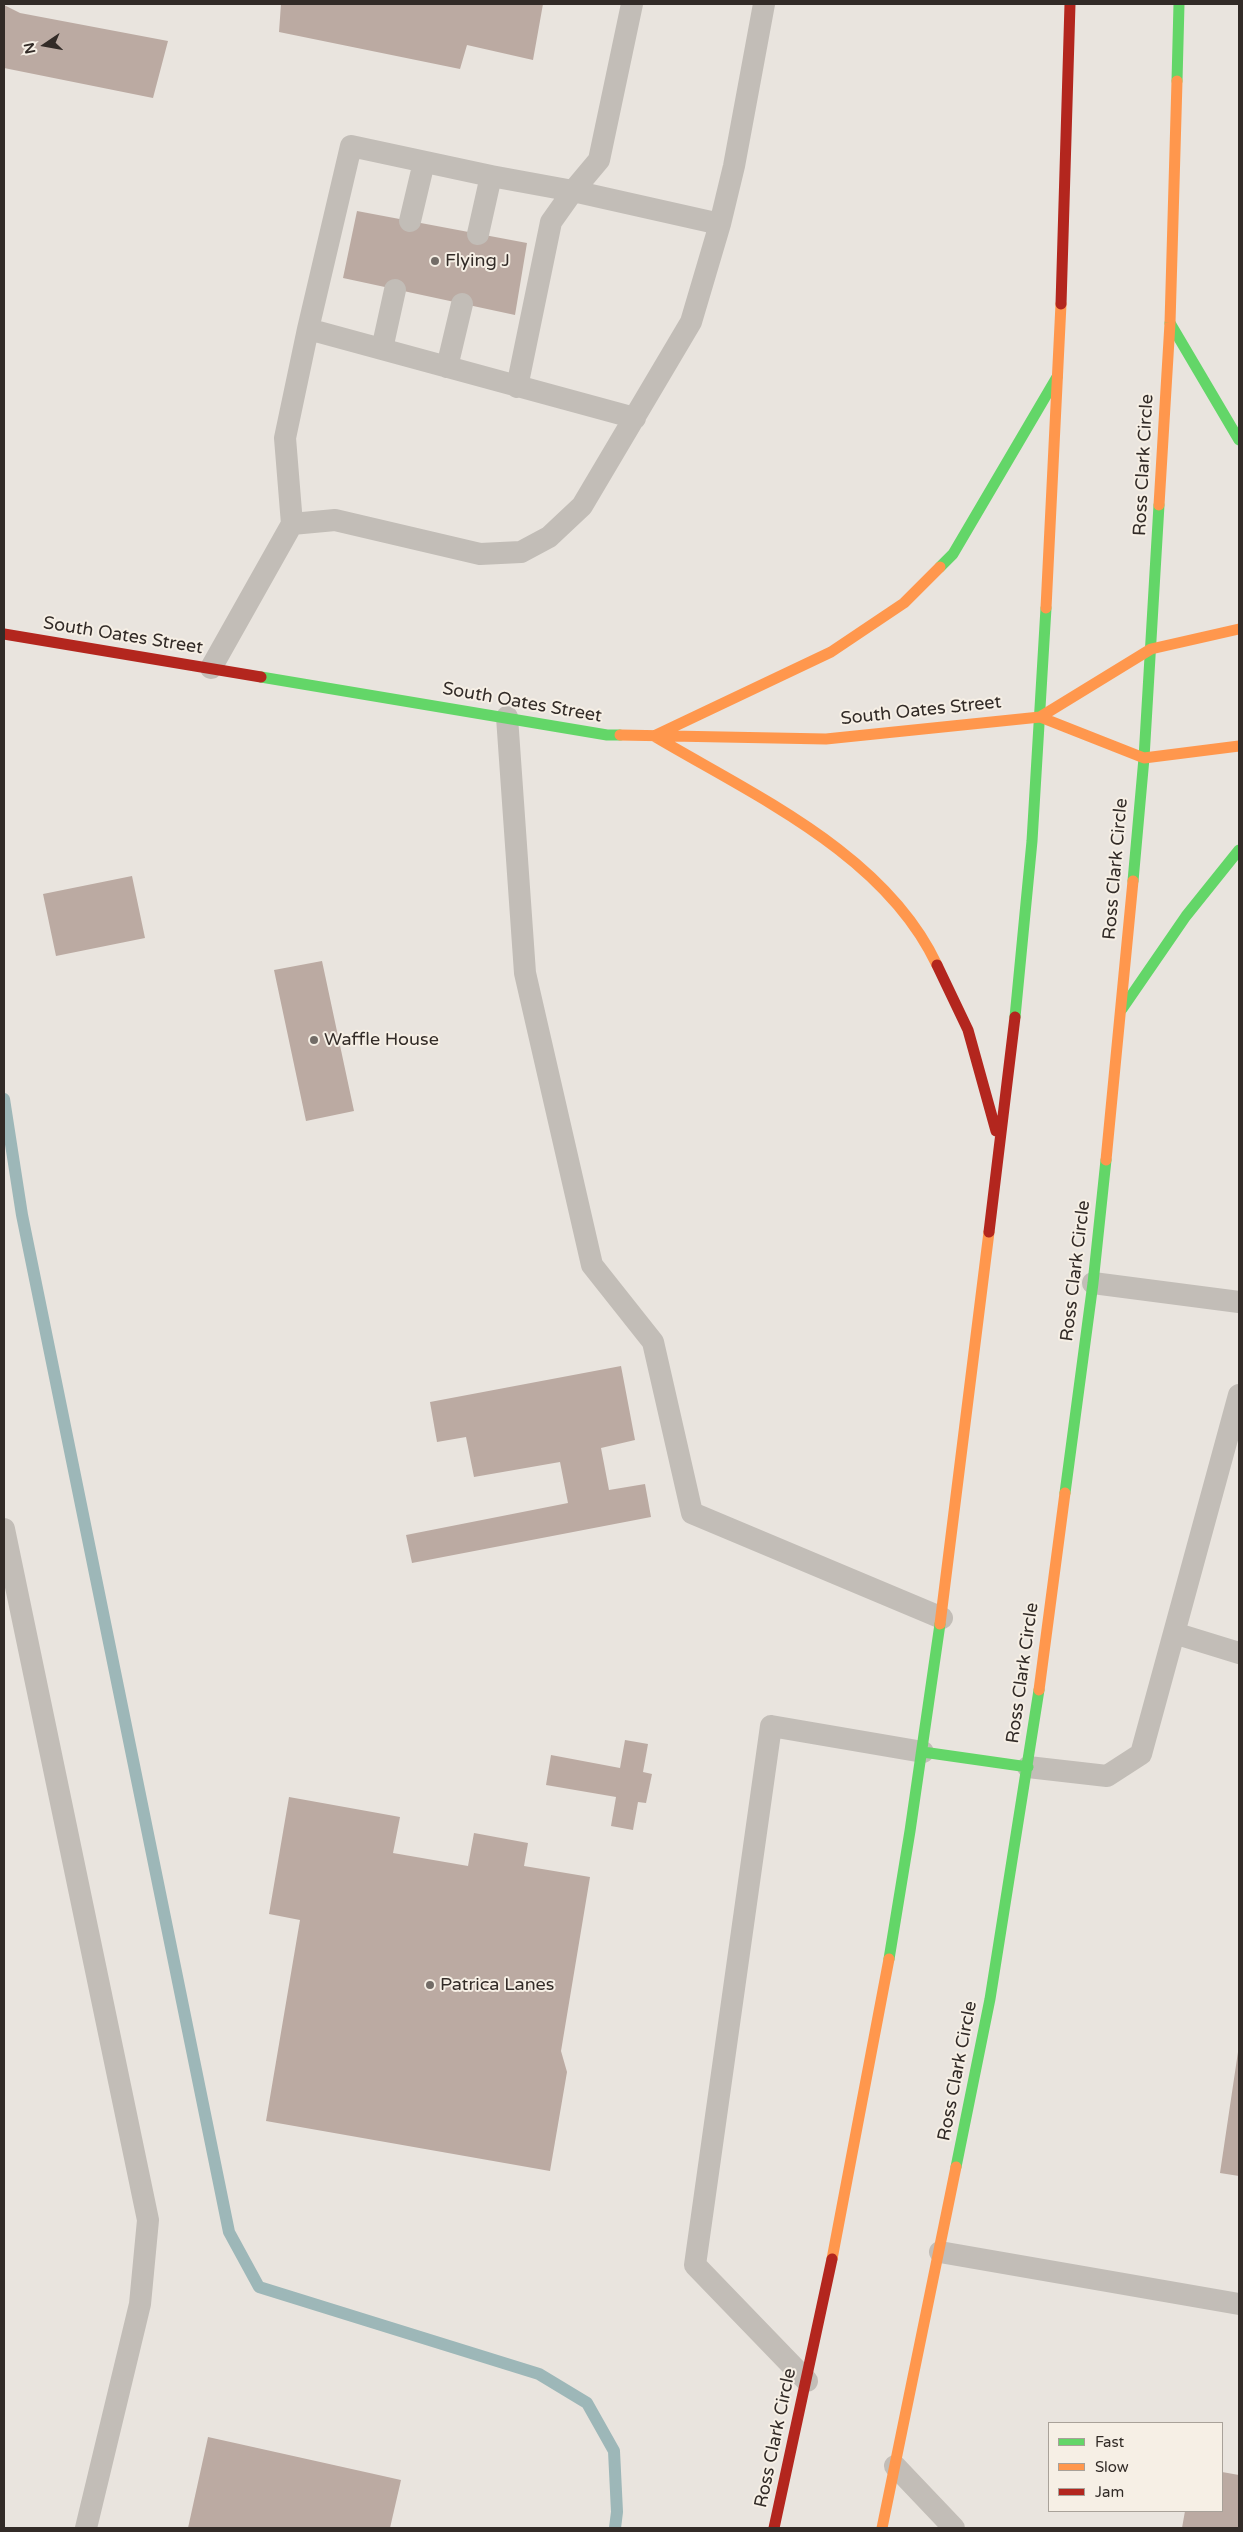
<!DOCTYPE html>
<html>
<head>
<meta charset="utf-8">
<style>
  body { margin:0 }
  #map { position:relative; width:1243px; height:2532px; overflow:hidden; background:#e9e4de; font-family:"Varela Round",sans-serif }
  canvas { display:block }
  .frame { position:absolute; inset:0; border:5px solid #322b27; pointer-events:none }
  .legend { position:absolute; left:1048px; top:2422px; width:175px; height:90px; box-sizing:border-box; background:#f6efe5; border:1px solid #a8a199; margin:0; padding:6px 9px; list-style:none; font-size:15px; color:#322b27 }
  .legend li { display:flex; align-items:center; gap:10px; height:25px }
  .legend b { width:25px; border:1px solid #a8a199 }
  .north { position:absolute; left:20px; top:20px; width:50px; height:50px; -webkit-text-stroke:4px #f6efe5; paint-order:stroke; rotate:258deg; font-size:14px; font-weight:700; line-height:20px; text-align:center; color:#322b27 }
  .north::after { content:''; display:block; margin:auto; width:18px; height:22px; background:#322b27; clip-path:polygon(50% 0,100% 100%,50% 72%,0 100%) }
</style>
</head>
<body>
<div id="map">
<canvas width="1243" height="2532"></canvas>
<div class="frame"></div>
<ul class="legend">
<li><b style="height:6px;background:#63d668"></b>Fast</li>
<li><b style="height:6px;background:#ff974d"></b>Slow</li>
<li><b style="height:6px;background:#b3261e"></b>Jam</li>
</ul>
<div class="north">N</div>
</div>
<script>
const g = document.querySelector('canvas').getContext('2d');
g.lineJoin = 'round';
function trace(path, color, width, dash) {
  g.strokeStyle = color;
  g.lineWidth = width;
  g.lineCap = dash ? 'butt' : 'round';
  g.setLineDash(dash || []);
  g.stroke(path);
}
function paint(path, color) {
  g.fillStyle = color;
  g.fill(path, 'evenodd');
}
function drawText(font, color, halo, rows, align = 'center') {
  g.font = font + ' "Varela Round",sans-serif';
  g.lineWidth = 4;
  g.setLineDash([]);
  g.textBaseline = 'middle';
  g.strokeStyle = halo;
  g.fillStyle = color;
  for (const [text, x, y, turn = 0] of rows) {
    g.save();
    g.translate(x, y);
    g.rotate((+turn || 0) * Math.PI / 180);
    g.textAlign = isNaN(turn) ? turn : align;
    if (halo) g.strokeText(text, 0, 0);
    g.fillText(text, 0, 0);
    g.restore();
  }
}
trace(new Path2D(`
  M4 1099 22 1215 229 2232 259 2287 539 2374 587 2403 614 2451 617 2512 615 2528`), '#9db7b8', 12);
paint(new Path2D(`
  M281 4H543L533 60 467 45 460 69 279 32Z
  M4 5 20 13 168 41 153 98 4 68Z
  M357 211 527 243 515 315 343 278Z
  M132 876 145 938 56 956 43 894Z
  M322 961 354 1111 306 1121 274 970Z
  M621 1366 635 1440 601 1448 609 1490 645 1484 651 1517 412 1563 406 1535 568 1503 560 1462 474 1477 466 1437 437 1442 430 1402Z
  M625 1740 648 1744 643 1772 652 1774 646 1803 638 1802 633 1830 611 1826 616 1797 546 1785 551 1755 620 1768Z
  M289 1797 400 1817 393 1853 468 1866 474 1833 528 1843 524 1866 590 1877 561 2051 567 2072 550 2171 266 2121 300 1920 269 1914Z
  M1238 2052H1239V2176L1220 2173Z
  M208 2437 401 2480 390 2528H188Z
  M1222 2472 1239 2475V2528H1182L1185 2511H1222Z`), '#bbaaa2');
trace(new Path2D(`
  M632 4 599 160 573 191 720 224
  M410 221 424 162
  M478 234 491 176
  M382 349 395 290
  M447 367 462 304
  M517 387 551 222 573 191 491 176 351 146 308 329 635 418
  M292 524 285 438 308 329
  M211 668 292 524 335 520 480 554 521 552 549 537 582 506 691 322 720 224 734 166 764 4
  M507 717 525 973 592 1265 653 1342 692 1513 942 1618
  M1093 1283 1239 1302
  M4 1529 148 2220 140 2304 86 2528
  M1174 1633 1239 1653
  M1028 1767 1107 1776 1141 1754 1239 1395
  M940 2252 1239 2304
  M807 2381 695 2265 771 1726 923 1752
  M895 2466 954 2528`), '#c2bdb7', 22);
trace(new Path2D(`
  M1177 81 1179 4
  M1170 323 1239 440
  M940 567 953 554 1057 377
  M261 677 607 735H620
  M1133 881 1144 758 1159 505
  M1122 1009 1186 916 1239 850
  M1015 1017 1032 841 1046 608
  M1065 1493 1093 1283 1106 1160
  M923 1752 1028 1767
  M889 1959 910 1831 940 1624
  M956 2167 990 1999 1039 1690`), '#63d668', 11);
trace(new Path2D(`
  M1159 505 1170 323 1177 81
  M1046 608 1061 304
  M1040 717 1151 649 1239 629
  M1040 717 1144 758 1239 746
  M620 735 826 739 1040 717
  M654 736 831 652 904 603 940 567
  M654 736C755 796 885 854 937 965
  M1106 1160 1133 881
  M940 1624 989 1232
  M1039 1690 1065 1493
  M832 2259 889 1959
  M882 2528 956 2167`), '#ff974d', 11);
trace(new Path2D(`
  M1061 304 1070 4
  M4 634 261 677
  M937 965 968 1030 996 1131
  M989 1232 1015 1017
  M774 2528 832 2259`), '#b3261e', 11);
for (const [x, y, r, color] of [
  [435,261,5,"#726c67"],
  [314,1040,5,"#726c67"],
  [430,1985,5,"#726c67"]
]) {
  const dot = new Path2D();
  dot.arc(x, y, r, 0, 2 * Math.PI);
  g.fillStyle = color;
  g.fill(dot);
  trace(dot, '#f6efe5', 2);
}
drawText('18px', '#322b27', '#f6efe5', [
  ["Flying J",445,261],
  ["Waffle House",324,1040],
  ["Patrica Lanes",440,1985]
], 'left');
drawText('18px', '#322b27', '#f6efe5', [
  ["Ross Clark Circle",1144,465,-87],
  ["South Oates Street",123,636,9],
  ["South Oates Street",522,703,10],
  ["South Oates Street",921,711,-6],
  ["Ross Clark Circle",1116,869,-85],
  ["Ross Clark Circle",1076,1271,-83],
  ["Ross Clark Circle",1023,1673,-82],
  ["Ross Clark Circle",958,2071,-79],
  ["Ross Clark Circle",776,2438,-78]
]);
</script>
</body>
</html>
